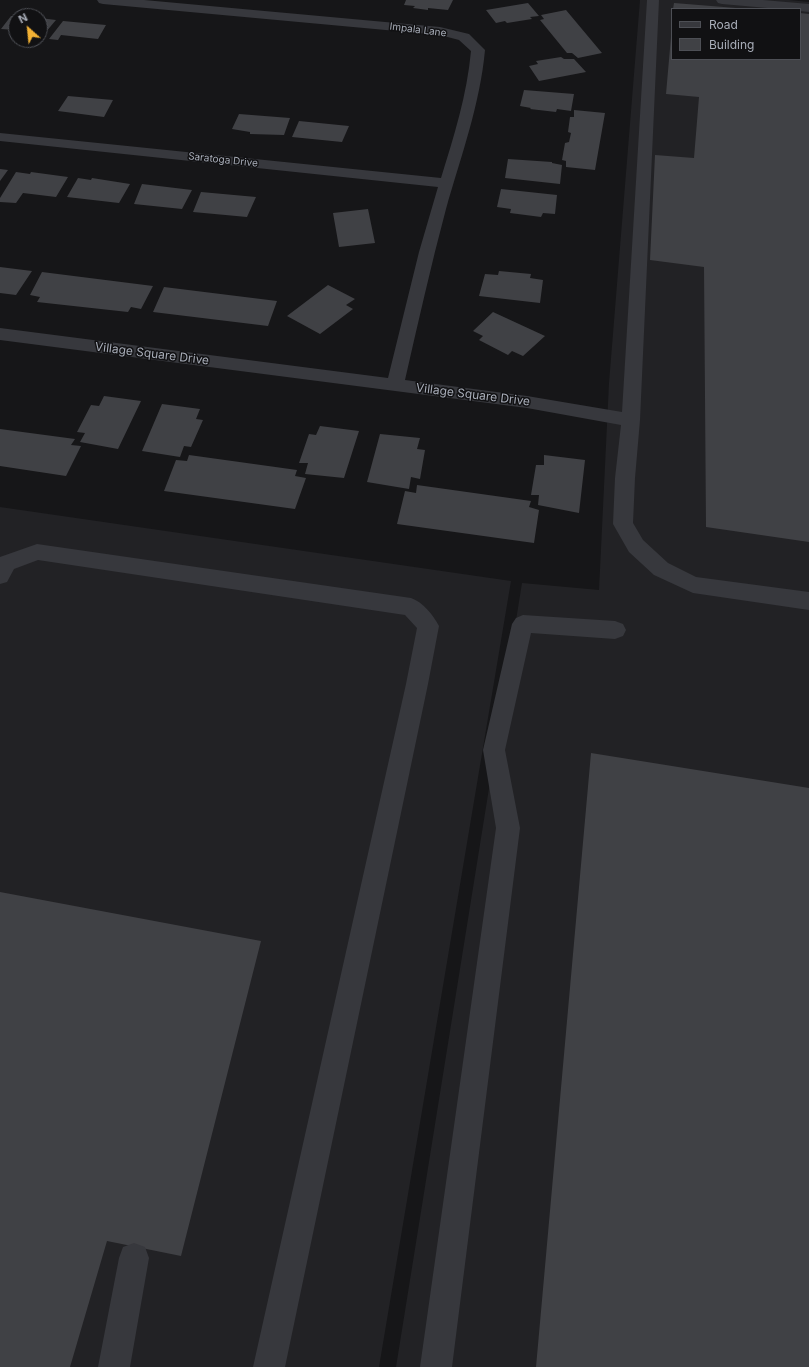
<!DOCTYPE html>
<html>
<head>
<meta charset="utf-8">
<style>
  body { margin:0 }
  #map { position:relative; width:809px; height:1367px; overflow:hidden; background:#161618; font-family:Inter,sans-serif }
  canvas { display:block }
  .legend { position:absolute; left:671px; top:8px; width:130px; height:52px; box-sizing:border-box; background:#111113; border:1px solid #4d4f55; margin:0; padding:5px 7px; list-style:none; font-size:12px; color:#a8adb8 }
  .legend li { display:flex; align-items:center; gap:8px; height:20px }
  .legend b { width:20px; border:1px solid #4d4f55 }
  .north { position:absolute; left:8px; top:8px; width:40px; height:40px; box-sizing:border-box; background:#111113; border:1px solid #4d4f55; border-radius:50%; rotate:333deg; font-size:11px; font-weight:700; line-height:16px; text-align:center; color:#a8adb8 }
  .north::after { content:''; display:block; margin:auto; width:14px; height:18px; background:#f2b134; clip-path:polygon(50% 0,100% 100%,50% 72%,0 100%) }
</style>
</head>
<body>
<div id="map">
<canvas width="809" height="1367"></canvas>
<ul class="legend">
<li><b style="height:5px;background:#37383d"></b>Road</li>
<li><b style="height:11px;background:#404145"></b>Building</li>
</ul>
<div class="north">N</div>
</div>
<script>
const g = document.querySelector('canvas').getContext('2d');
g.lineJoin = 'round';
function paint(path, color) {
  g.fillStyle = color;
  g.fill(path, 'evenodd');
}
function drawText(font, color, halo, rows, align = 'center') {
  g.font = font + ' Inter,sans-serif';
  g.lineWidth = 3;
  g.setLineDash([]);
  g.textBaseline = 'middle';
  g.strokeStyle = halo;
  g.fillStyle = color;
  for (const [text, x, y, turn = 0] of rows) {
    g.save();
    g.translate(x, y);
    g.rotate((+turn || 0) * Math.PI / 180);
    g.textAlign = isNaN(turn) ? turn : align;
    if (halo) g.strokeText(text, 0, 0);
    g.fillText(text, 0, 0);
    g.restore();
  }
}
paint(new Path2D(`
  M640 0H789L809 2V1367H396L522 583 599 590 609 383ZM672 9H800V59H672Z
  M0 507 511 581 379 1367H0Z`), '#222225');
paint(new Path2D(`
  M406 0H453L448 10 428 8V10L413 8 415 6 404 5Z
  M528 3 539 16 530 17 532 19 507 23 505 21 496 23 486 10Z
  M674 3 736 8V9H673Z
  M566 10 602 53 578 58 572 53H567L540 20 544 19 541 15Z
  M800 13 809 14V542L706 527 704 267 650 260 655 155 694 158 699 97 666 94 671 37 672 59H800Z
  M11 16H16V30L1 29Z
  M40 18 56 20 45 33 40 32Z
  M63 21 106 25 98 39 61 35 58 40 49 39Z
  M561 57 564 59H574L586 72 539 81 529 66 538 64 536 61Z
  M524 90 574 94 571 111 557 109 556 112 530 109 531 108 520 106Z
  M68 96 113 100 104 117 58 111Z
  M574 110 605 113 595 170 566 167V161L562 160 565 143 569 142 571 133 568 132 570 117H574Z
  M239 114 290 118 284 135 250 134V132L232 129Z
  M299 121 349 126 342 142 292 137Z
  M508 159 552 162V163L562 165 560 184 505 178Z
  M0 169 8 170 0 181Z
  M16 172 30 174 31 172 68 177 56 197 23 193 16 203 0 202V198Z
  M78 178 91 180 92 178 130 184 119 203 67 197Z
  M142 184 192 190 182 209 134 204Z
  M501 189 557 195 555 214 543 213 541 217 510 213 511 209 497 207Z
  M201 192 256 197 247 217 193 212Z
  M368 209 375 243 339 247 333 213Z
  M0 267 32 271 16 295 0 293Z
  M499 271 531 274 530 278 543 280 540 303 479 296 485 274 498 275Z
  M42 272 153 286 141 309 131 307 128 312 37 302 40 297 30 295Z
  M328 285 355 299 346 305 353 309 320 334 287 316Z
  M164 287 277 301 268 326 153 312Z
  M493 312 545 336 523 356 512 351 508 355 479 340 483 336 473 331Z
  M104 396 141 401 118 449 80 442 85 433 77 432 91 405 99 406Z
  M162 404 200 409 196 419 203 420 191 447 184 446 180 457 142 451Z
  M320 426 359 431 344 478 305 474 308 463H299L309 434 316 435Z
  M0 429 75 439 71 445 81 446 66 476 0 466Z
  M380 434 420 438 417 449 425 450 420 479 411 477 409 489 367 482Z
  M189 455 297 470 295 476 306 478 295 509 164 491 176 460 187 461Z
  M544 455 585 460 579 513 538 505 539 495H531L536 465H544Z
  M417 485 531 501 529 507 539 510 534 543 397 524 405 491 416 493Z
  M591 753 809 788V1367H536Z
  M0 892 261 941 181 1256 107 1241 70 1367H0Z`), '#404145');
paint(new Path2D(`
  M97 0H144L440 27 469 34 485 50C480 105 461 156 446 209 431 265 418 323 405 380L527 396 622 412 647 0H659L640 420 635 478 633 523 643 540 668 563 696 577 809 592V610L693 593 654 575 629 552 613 524 615 478 621 425 527 408 0 340V328L388 378 419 252 438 187 0 141V133L441 178C454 136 467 95 471 51L459 40 440 35 103 4 99 3Z
  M716 0H763L809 4V12L800 11V9H779L722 4 718 3Z
  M37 544 411 598C423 602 433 615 439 626L428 684 285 1367H253L406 684 417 628 405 615 38 560 14 569 7 582 0 584V557Z
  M523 615 615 621 623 624 626 630 623 636 615 639 531 633 505 750 520 828 452 1367H420L496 828 483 750 512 624 516 618Z
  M134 1243 145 1247 149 1258 130 1367H98L119 1258 123 1247Z`), '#37383d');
drawText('10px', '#a8adb8', '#111113', [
  ["Impala Lane",418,30,7],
  ["Saratoga Drive",223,160,6]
]);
drawText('12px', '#a8adb8', '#111113', [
  ["Village Square Drive",152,354,7],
  ["Village Square Drive",473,395,7]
]);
</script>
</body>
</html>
